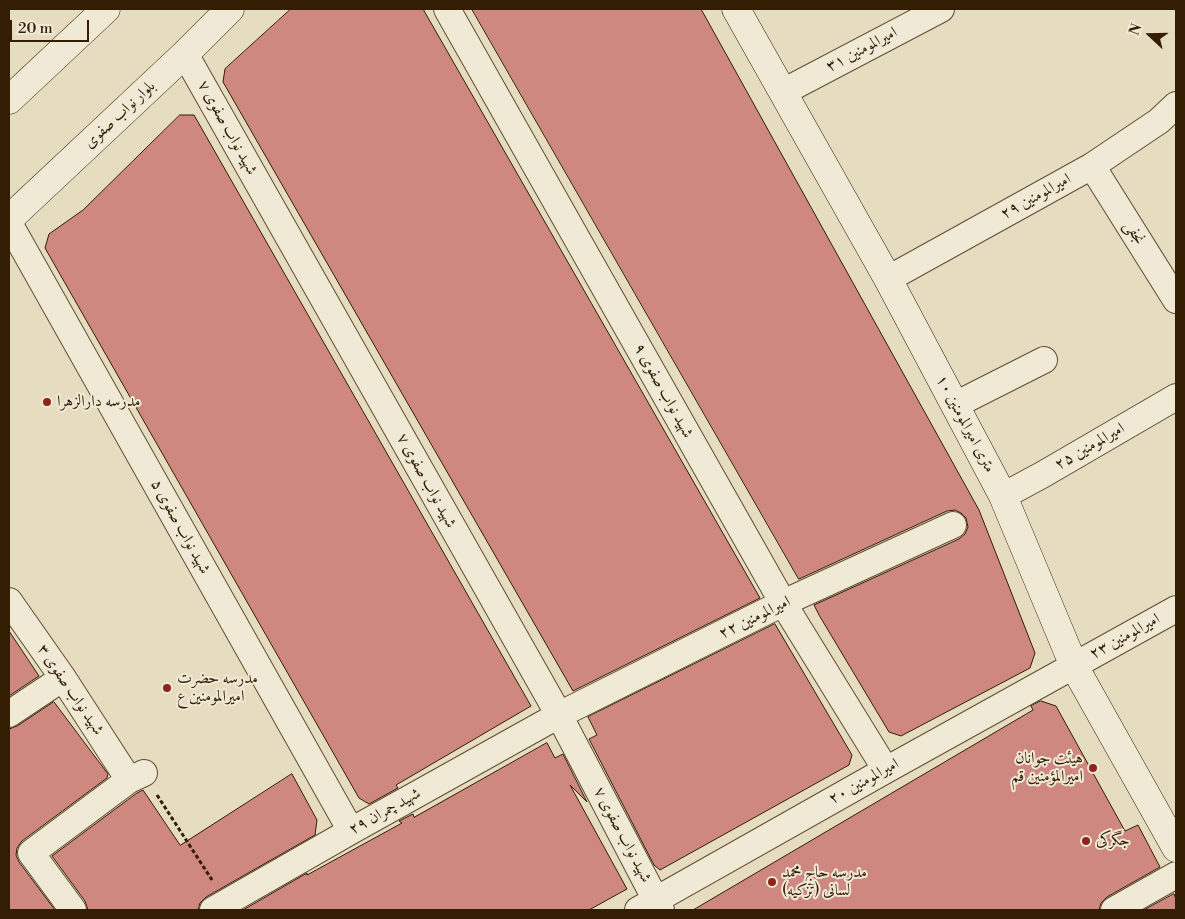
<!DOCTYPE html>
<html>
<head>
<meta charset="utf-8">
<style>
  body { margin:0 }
  #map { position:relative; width:1185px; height:919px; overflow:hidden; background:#e6ddc0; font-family:"Libre Bodoni",serif }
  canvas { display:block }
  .frame { position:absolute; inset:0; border:10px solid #331d03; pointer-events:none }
  .north { position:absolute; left:1125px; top:10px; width:50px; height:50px; -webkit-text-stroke:4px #efe9d6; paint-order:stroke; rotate:291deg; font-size:14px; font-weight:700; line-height:20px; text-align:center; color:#331d03 }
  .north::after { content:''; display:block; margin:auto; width:18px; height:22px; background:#331d03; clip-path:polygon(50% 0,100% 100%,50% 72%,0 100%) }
  .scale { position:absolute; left:10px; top:20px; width:79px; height:22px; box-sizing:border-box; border:2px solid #331d03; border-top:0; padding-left:6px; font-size:15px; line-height:18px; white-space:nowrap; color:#331d03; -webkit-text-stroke:4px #efe9d6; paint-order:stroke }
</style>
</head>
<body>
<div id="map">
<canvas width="1185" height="919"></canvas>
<div class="frame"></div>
<div class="north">N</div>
<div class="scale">20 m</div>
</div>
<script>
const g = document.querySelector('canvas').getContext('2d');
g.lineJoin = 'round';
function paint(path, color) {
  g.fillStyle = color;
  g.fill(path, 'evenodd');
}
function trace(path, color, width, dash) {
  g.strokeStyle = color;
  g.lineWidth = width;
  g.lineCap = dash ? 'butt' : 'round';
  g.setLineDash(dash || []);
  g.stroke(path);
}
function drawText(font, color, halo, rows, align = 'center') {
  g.font = font + ' "Libre Bodoni",Amiri,serif';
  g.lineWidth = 4;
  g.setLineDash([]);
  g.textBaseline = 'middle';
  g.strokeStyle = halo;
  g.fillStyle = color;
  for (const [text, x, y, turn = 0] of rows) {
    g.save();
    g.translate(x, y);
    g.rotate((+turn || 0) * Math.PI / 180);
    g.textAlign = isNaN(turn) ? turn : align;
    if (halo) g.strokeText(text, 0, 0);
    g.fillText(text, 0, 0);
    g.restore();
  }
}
const building = new Path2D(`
  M291 9H423L760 598 573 691 223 82 225 69Z
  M472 9H701L979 510 1035 653 1030 668 901 736 889 732 819 615 814 605 959 539 965 534 968 527 966 518 961 513 955 510 947 511 799 579Z
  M180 115H194L531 706 396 785 398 788 369 804 359 798 45 248 49 234 83 210Z
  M775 624 852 755 849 765 660 870 654 865 589 739 597 735 588 717Z
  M9 631 39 676 9 696Z
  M1041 701 1056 706 1125 831 1138 825 1160 867 1107 897 1101 903 1099 910H693L1033 710 1031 706Z
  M54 702 108 774 107 778 22 841 17 848 16 855 19 862 55 910H9V729L17 726Z
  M547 743 555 758 563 754 587 802 570 785 627 889 589 910H243L307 873V875L402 823 399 821 413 814 414 817Z
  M292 774 317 820 315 835 206 897 200 903 198 910H88L85 901 52 856 137 793 143 790 180 845Z
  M1174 894 1176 899V910H1144Z`);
paint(building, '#ce887f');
trace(building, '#331d03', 1);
const street = new Path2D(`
  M447 9 783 603 886 770
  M185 54 559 715 661 910
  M783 92 941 9
  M1092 166 1176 300
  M9 223 351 831
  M888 279 1092 166 1159 121 1176 105
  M955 405 1044 360
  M1003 496 1042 475 1176 397
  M9 601 63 678 129 780
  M9 714 63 678
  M73 910 31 853 129 780 144 773
  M213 910 351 831 559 715 783 603 953 525
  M638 910 886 770 1176 609
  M1114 910 1176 875`);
const secondary = new Path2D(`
  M736 9 888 279 1003 496 1074 666 1176 848
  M9 100 106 9
  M9 219 185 54 230 9`);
trace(street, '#604d32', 28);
trace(secondary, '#331d03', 29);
trace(new Path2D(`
  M157 795 212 880`), '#331d03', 3, [4, 2.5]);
trace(street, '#efe9d6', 26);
trace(secondary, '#efe9d6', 28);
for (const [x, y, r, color] of [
  [47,402,5,"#8f2418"],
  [167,688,5,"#8f2418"],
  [1093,768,5,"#8f2418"],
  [1086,841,5,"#8f2418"],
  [772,882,5,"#8f2418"]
]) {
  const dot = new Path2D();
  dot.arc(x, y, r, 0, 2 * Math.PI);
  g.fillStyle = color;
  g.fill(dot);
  trace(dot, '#efe9d6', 2);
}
drawText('16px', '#331d03', '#efe9d6', [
  ["امیرالمومنین ۳۱",862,50,-28],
  ["بلوار نواب صفوی",120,115,-43],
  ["شهید نواب صفوی ۷",227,128,61],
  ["امیرالمومنین ۲۹",1036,197,-29],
  ["نجفی",1134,233,58],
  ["شهید نواب صفوی ۹",663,391,61],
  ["۱۰ متری امیرالمومنین",965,424,62],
  ["امیرالمومنین ۲۵",1090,447,-30],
  ["شهید نواب صفوی ۷",426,481,61],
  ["شهید نواب صفوی ۵",180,527,61],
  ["امیرالمومنین ۲۲",755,618,-26],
  ["امیرالمومنین ۲۳",1125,637,-29],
  ["شهید نواب صفوی ۳",70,690,56],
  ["امیرالمومنین ۲۰",864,782,-29],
  ["شهید چمران ۲۹",385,812,-29],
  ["شهید نواب صفوی ۷",622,835,62]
]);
drawText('16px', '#331d03', '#efe9d6', [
  ["مدرسه دارالزهرا",57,402],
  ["مدرسه حضرت",177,679],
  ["امیرالمومنین ع",177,697],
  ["هیئت جوانان",1083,759,"right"],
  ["امیرالمؤمنین قم",1083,777,"right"],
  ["جگرکی",1096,841],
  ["مدرسه حاج محمد",782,873],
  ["لسانی (تزکیه)",782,891]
], 'left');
</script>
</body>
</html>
